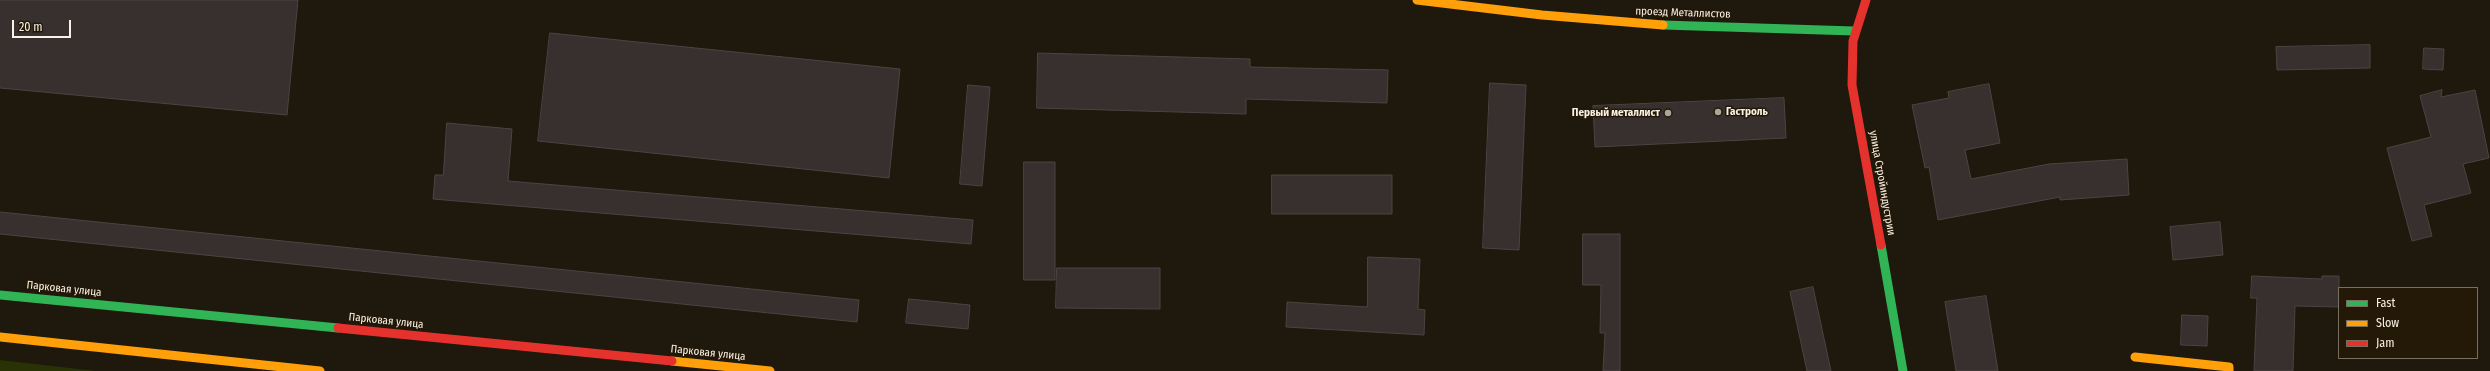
<!DOCTYPE html>
<html>
<head>
<meta charset="utf-8">
<style>
  body { margin:0 }
  #map { position:relative; width:2490px; height:371px; overflow:hidden; background:#1e180d; font-family:"Fira Sans Condensed",sans-serif }
  canvas { display:block }
  .legend { position:absolute; left:2338px; top:287px; width:140px; height:72px; box-sizing:border-box; background:#241907; border:1px solid #796f60; margin:0; padding:5px 7px; list-style:none; font-size:12px; color:#f9f1e6 }
  .legend li { display:flex; align-items:center; gap:8px; height:20px }
  .legend b { width:20px; border:1px solid #796f60 }
  .scale { position:absolute; left:12px; top:20px; width:59px; height:18px; box-sizing:border-box; border:2px solid #f9f1e6; border-top:0; padding-left:5px; font-size:12px; line-height:14px; white-space:nowrap; color:#f9f1e6; -webkit-text-stroke:3px #241907; paint-order:stroke }
</style>
</head>
<body>
<div id="map">
<canvas width="2490" height="371"></canvas>
<ul class="legend">
<li><b style="height:5px;background:#30b455"></b>Fast</li>
<li><b style="height:5px;background:#ff9f0a"></b>Slow</li>
<li><b style="height:5px;background:#e5322d"></b>Jam</li>
</ul>
<div class="scale">20 m</div>
</div>
<script>
const g = document.querySelector('canvas').getContext('2d');
g.lineJoin = 'round';
function paint(path, color) {
  g.fillStyle = color;
  g.fill(path, 'evenodd');
}
function trace(path, color, width, dash) {
  g.strokeStyle = color;
  g.lineWidth = width;
  g.lineCap = dash ? 'butt' : 'round';
  g.setLineDash(dash || []);
  g.stroke(path);
}
function drawText(font, color, halo, rows, align = 'center') {
  g.font = font + ' "Fira Sans Condensed",sans-serif';
  g.lineWidth = 3;
  g.setLineDash([]);
  g.textBaseline = 'middle';
  g.strokeStyle = halo;
  g.fillStyle = color;
  for (const [text, x, y, turn = 0] of rows) {
    g.save();
    g.translate(x, y);
    g.rotate((+turn || 0) * Math.PI / 180);
    g.textAlign = isNaN(turn) ? turn : align;
    if (halo) g.strokeText(text, 0, 0);
    g.fillText(text, 0, 0);
    g.restore();
  }
}
paint(new Path2D(`
  M0 360 96 371H0Z`), '#283204');
const building = new Path2D(`
  M0 0H298L287 115 0 88Z
  M550 33 900 69 889 178 538 141Z
  M2370 45V68L2277 70 2276 47Z
  M2424 48 2444 49 2443 70 2423 69Z
  M1038 53 1250 59V67L1388 70 1387 103 1246 99V114L1037 108Z
  M1490 83 1526 85 1519 250 1483 248Z
  M1989 84 2000 143 1965 150 1971 179 2049 164 2127 159 2129 195 2060 200V197L1938 220 1929 167 1925 168 1912 105 1949 98 1948 92Z
  M968 85 990 87 982 186 960 184Z
  M2442 90 2441 97 2475 90 2489 158 2463 164 2471 193 2424 205 2432 236 2412 241 2387 148 2431 137 2420 96Z
  M1784 98 1786 138 1595 147 1593 106Z
  M447 123 512 129 508 181 973 220 971 244 433 199 435 175H443Z
  M1024 162H1055V280H1024Z
  M1272 175H1392V214H1272Z
  M0 212 859 300 857 322 0 234Z
  M2220 222 2223 255 2173 260 2170 227Z
  M1583 234H1620V371H1603L1605 333H1600L1601 285H1583Z
  M1368 257 1420 259 1418 309 1425 310 1424 335 1286 327 1287 302 1367 307Z
  M1057 268H1160V309L1056 308Z
  M2252 276 2322 279V276H2339V307L2295 306 2293 371H2254L2257 298H2251Z
  M1813 287 1831 371H1807L1790 292Z
  M1986 296 1998 371H1956L1945 302Z
  M909 299 970 305 968 329 906 323Z
  M2182 315 2208 316 2207 346 2181 345Z`);
paint(building, '#37302e');
trace(building, '#4b4442', 1);
trace(new Path2D(`
  M1663 25 1854 31
  M1881 245 1903 371
  M0 295 338 328`), '#30b455', 9);
trace(new Path2D(`
  M1417 0 1542 15 1663 25
  M0 337 320 371
  M2135 357 2229 367V371
  M672 361 770 371`), '#ff9f0a', 9);
trace(new Path2D(`
  M1866 0 1853 41 1852 85 1881 245
  M338 328 672 361`), '#e5322d', 9);
for (const [x, y, r, color] of [
  [1718,112,4,"#aca59a"],
  [1668,113,4,"#aca59a"]
]) {
  const dot = new Path2D();
  dot.arc(x, y, r, 0, 2 * Math.PI);
  g.fillStyle = color;
  g.fill(dot);
  trace(dot, '#241907', 1.5);
}
drawText('11px', '#f9f1e6', '#241907', [
  ["проезд Металлистов",1683,13,2],
  ["улица Стройиндустрии",1882,183,80],
  ["Парковая улица",64,289,6],
  ["Парковая улица",386,321,6],
  ["Парковая улица",708,353,6]
]);
drawText('bold 11px', '#f9f1e6', '#241907', [
  ["Гастроль",1726,112],
  ["Первый металлист",1660,113,"right"]
], 'left');
</script>
</body>
</html>
